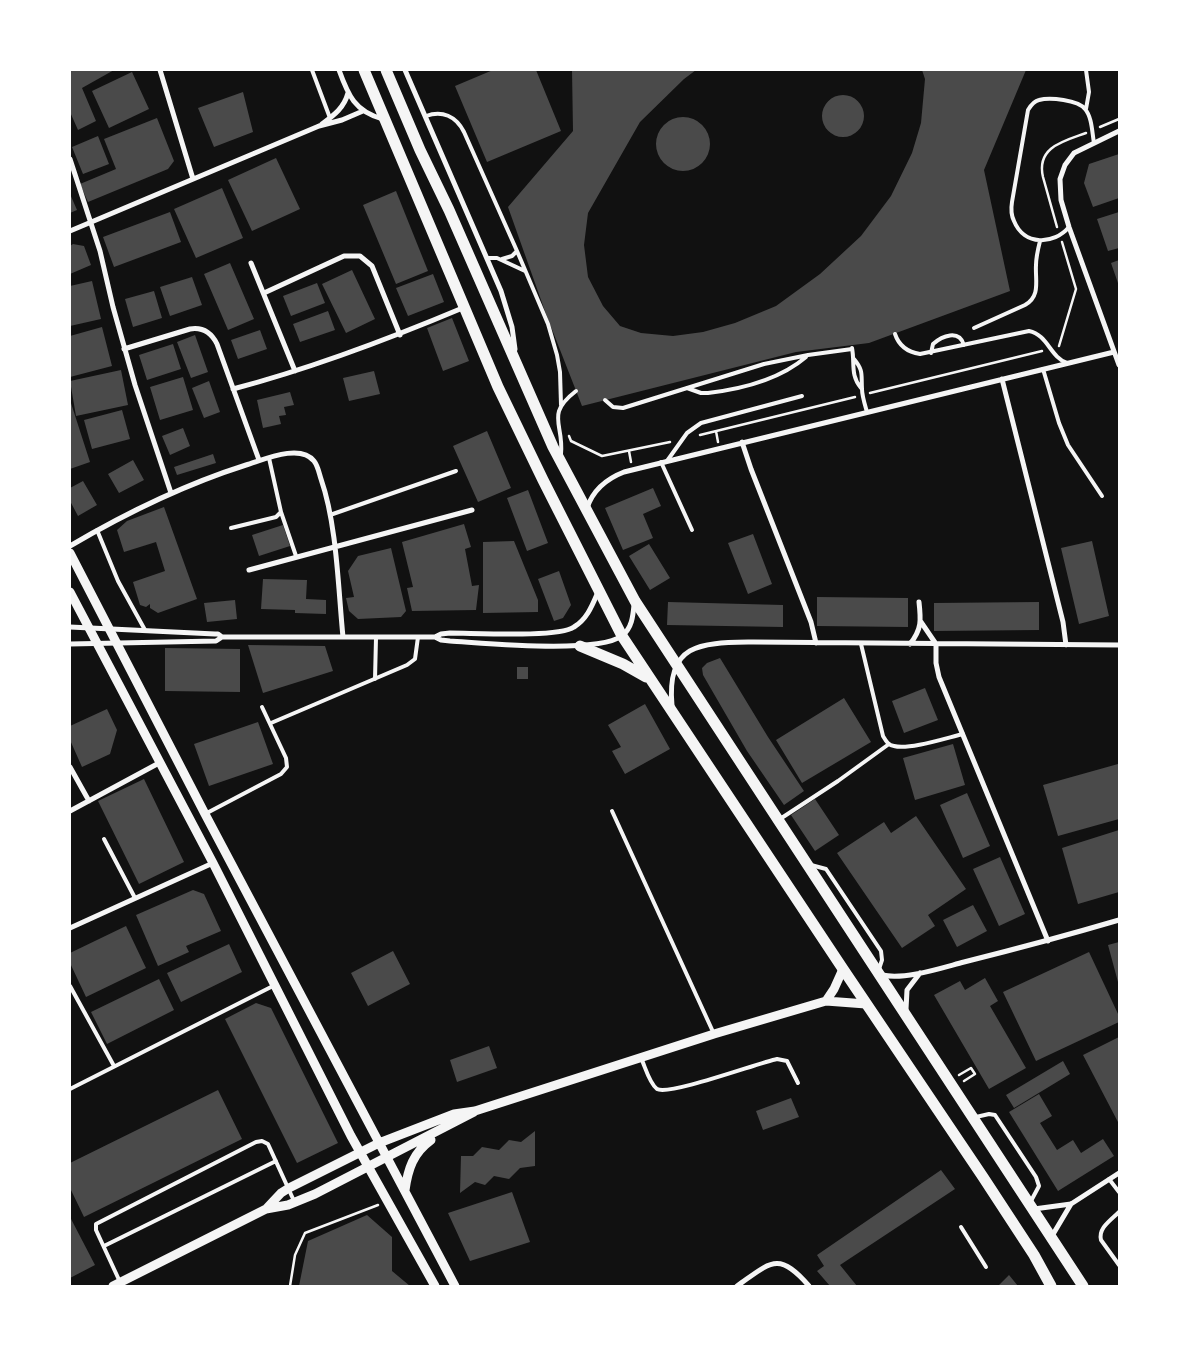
<!DOCTYPE html>
<html>
<head>
<meta charset="utf-8">
<style>
  body { margin:0 }
  #map { position:relative; width:1189px; height:1356px; overflow:hidden; background:#111; font-family:"Open Sans",sans-serif }
  canvas { display:block }
  .frame { position:absolute; inset:0; border:71px solid #fff; pointer-events:none }
</style>
</head>
<body>
<div id="map">
<canvas width="1189" height="1356"></canvas>
<div class="frame"></div>
</div>
<script>
const g = document.querySelector('canvas').getContext('2d');
g.lineJoin = 'round';
function paint(path, color) {
  g.fillStyle = color;
  g.fill(path, 'evenodd');
}
function trace(path, color, width, dash) {
  g.strokeStyle = color;
  g.lineWidth = width;
  g.lineCap = dash ? 'butt' : 'round';
  g.setLineDash(dash || []);
  g.stroke(path);
}
paint(new Path2D(`
  M72 70H114L82 88 96 121 78 130 70 112V71Z
  M493 70H536L561 131 487 162 455 86Z
  M572 70H696L684 79 640 122 588 213 584 245 588 277 603 306 620 326 641 333 673 336 703 332 735 323 776 306 820 274 861 236 891 196 912 153 921 123 925 79 922 70H1026L984 170 1010 291 869 343 796 352 582 406 546 314 508 207 573 131Z
  M132 72 149 109 109 128 92 91Z
  M243 92 253 132 214 147 198 108Z
  M822 116a21 21 0 1 1 42 0a21 21 0 1 1-42 0Z
  M656 144a27 27 0 1 1 54 0a27 27 0 1 1-54 0Z
  M157 118 174 161 168 169 88 202 80 184 116 169 104 139Z
  M98 136 109 164 83 174 72 147Z
  M1119 154V198L1093 207 1084 183 1089 164Z
  M276 158 300 209 252 231 228 180Z
  M222 188 243 238 196 258 174 209Z
  M396 191 428 271 396 284 363 205Z
  M70 194 77 210 70 213Z
  M170 212 181 242 114 267 103 237Z
  M1119 212V248L1108 251 1097 219Z
  M73 244 84 246 91 265 70 274V246Z
  M1119 260V286L1111 263Z
  M230 263 254 319 228 330 204 274Z
  M352 270 375 319 346 333 322 284Z
  M433 274 444 302 408 316 396 288Z
  M192 277 202 305 170 316 160 287Z
  M92 281 101 319 70 326V286Z
  M317 283 325 303 291 316 283 296Z
  M154 291 162 318 133 327 125 299Z
  M328 311 335 330 300 342 293 324Z
  M452 318 469 361 443 371 427 328Z
  M102 327 112 366 70 377V336Z
  M260 330 267 349 238 359 231 340Z
  M195 335 208 372 191 378 177 342Z
  M173 344 181 369 147 380 139 355Z
  M121 370 128 405 76 416 70 381Z
  M374 371 380 394 349 401 343 378Z
  M183 377 193 410 160 420 150 387Z
  M209 381 220 412 204 418 192 388Z
  M290 392 294 405 284 407 286 415 279 416 281 424 263 428 257 400Z
  M70 400 90 462 70 469Z
  M122 410 130 439 92 449 84 420Z
  M183 428 190 446 170 455 162 436Z
  M487 431 511 488 478 502 453 446Z
  M213 454 216 463 177 475 174 467Z
  M133 460 144 480 119 493 108 474Z
  M83 481 97 505 78 516 70 501V488Z
  M653 488 661 506 643 514 653 538 623 550 605 508Z
  M528 490 548 543 527 551 507 498Z
  M164 507 197 599 158 613 150 608V604L146 607 140 605 133 582 165 571 156 542 124 552 117 530 127 521Z
  M464 524 471 547 465 549 472 586 479 585 476 610 412 611 407 588 413 587 402 542Z
  M283 525 290 546 259 556 252 535Z
  M753 534 772 584 748 594 728 543Z
  M514 541 538 600V612L483 613V542Z
  M1092 541 1109 616 1079 624 1061 548Z
  M649 544 670 578 650 590 629 556Z
  M391 548 406 611 401 617 358 619 349 611 346 598 354 597 348 571 358 556Z
  M559 571 571 605 563 618 554 621 538 579Z
  M263 579 307 580 306 599 326 600V614L295 613V610L261 609Z
  M817 597 908 598V627L817 626Z
  M235 600 237 619 207 622 204 603Z
  M668 602 783 605V627L667 625Z
  M1039 602V630L934 631V603Z
  M248 645 325 646 333 671 263 693Z
  M165 648 240 649V692L165 691Z
  M720 658 768 737 804 791 784 805 747 751 703 675 702 668 707 663Z
  M517 667H528V679H517Z
  M925 688 938 720 904 733 892 701Z
  M844 698 871 742 802 783 776 740Z
  M645 704 670 749 625 774 612 751 621 747 608 725Z
  M107 709 117 730 110 754 82 767 70 740V726Z
  M258 722 273 764 209 786 194 744Z
  M953 744 965 785 915 800 903 758Z
  M1118 764 1119 819 1058 836 1043 785Z
  M144 779 184 862 139 884 98 801Z
  M967 793 990 846 963 858 940 805Z
  M815 799 839 835 815 851 791 815Z
  M916 816 966 889 928 915 935 926 902 948 837 853 884 822 891 833Z
  M1119 830V892L1078 904 1062 848Z
  M1000 857 1025 914 999 926 973 869Z
  M193 890 204 894 221 931 186 946 189 952 158 966 136 915Z
  M973 905 987 931 957 947 943 920Z
  M126 926 146 968 86 997 70 963V953Z
  M1119 942V982H1118L1108 945Z
  M229 944 242 972 181 1002 167 973Z
  M393 951 410 984 368 1006 351 973Z
  M1089 952 1119 1016V1022L1036 1061 1003 992Z
  M985 978 998 1001 990 1006 1026 1068 989 1089 934 995 960 981 965 990Z
  M159 979 174 1010 107 1044 91 1012Z
  M256 1003 271 1008 338 1143 297 1163 225 1019Z
  M1119 1037V1124L1083 1055Z
  M489 1046 497 1068 457 1082 450 1060Z
  M1063 1061 1070 1074 1014 1108 1006 1095Z
  M218 1090 242 1139 84 1217 70 1188V1163Z
  M1039 1094 1052 1116 1040 1123 1057 1150 1073 1140 1081 1153 1103 1139 1114 1156 1058 1191 1009 1112Z
  M791 1098 799 1117 763 1130 756 1111Z
  M535 1131V1166L520 1168 509 1179 494 1176 485 1185 475 1182 460 1193 461 1156H473L482 1147 499 1150 509 1140 521 1142Z
  M941 1170 955 1189 840 1265 857 1286H830L817 1271 824 1266 817 1255Z
  M512 1192 530 1242 470 1261 448 1213Z
  M367 1215 392 1237V1271L410 1286H299L308 1241Z
  M70 1217 95 1265 70 1278Z
  M1009 1275 1018 1286H998Z`), '#4a4a4a');
trace(new Path2D(`
  M1100 127 1119 119
  M1057 227 1043 177C1036 147 1064 141 1086 133
  M1059 346 1076 289 1062 242
  M870 393 1042 351
  M716 431 718 442
  M700 435 855 397
  M569 436 571 441 602 456 670 442
  M629 451 631 462
  M959 1075 971 1068 975 1074 964 1081
  M290 1286 295 1255 305 1233 378 1205`), '#f5f5f5', 2.5);
trace(new Path2D(`
  M312 70 330 118
  M1086 109 1089 92 1086 70
  M426 116C442 110 456 116 464 132L517 251 548 324 557 355 560 372 561 405
  M1069 227C1054 245 1024 246 1014 221 1011 215 1011 208 1012 202L1028 110C1031 105 1034 101 1039 100 1050 97 1078 100 1085 109 1092 117 1092 132 1094 143
  M488 258H497L525 271
  M502 259 512 256 517 251
  M974 328 1025 305C1041 296 1035 280 1036 265 1036 257 1038 249 1040 241
  M895 334C899 346 907 352 920 354L1029 331C1048 335 1050 357 1067 363
  M852 348C855 363 850 375 861 388
  M931 353 933 344C942 336 959 329 964 345
  M854 359C864 371 861 375 862 389 862 396 865 405 867 412
  M1043 369 1059 423 1068 445 1102 496
  M687 388 701 393H708C742 389 779 380 806 357
  M605 400 613 407 623 408 764 364 808 355 852 349
  M561 454C564 423 545 415 576 391
  M269 458 281 512 296 556
  M667 461 687 433 701 423 802 396
  M661 462 692 530
  M330 515 456 471
  M231 528 276 517 281 512
  M97 530 118 581 145 630
  M861 644 883 736C886 741 888 745 894 746 909 750 946 738 963 734
  M375 679 376 638
  M271 723 407 665 415 659 418 637
  M612 811 714 1034
  M205 814 281 774 287 767 286 758 262 707
  M780 819 838 781 889 744
  M104 839 135 898
  M811 865 826 869 881 951 882 960 879 969
  M70 986 114 1066
  M641 1058C645 1066 649 1083 657 1089 669 1096 758 1063 777 1059L787 1061 798 1083
  M70 1089 273 986
  M976 1117 989 1114 995 1115 1036 1177 1039 1186 1031 1201
  M1109 1179 1119 1192
  M1119 1212C1111 1220 1098 1228 1101 1240L1119 1265
  M961 1227 986 1267
  M104 1246 276 1161
  M120 1282 96 1230V1224L256 1142 262 1141 268 1144 294 1201`), '#f5f5f5', 4);
trace(new Path2D(`
  M160 70 193 179
  M339 70C348 95 355 112 383 119
  M405 70 501 291 512 327 515 349
  M322 124C334 115 344 108 348 93
  M1119 131 1074 153 1065 165 1060 179 1061 200 1069 227 1119 365
  M70 159 100 251 113 307 135 385 171 493
  M70 231 319 126 342 120 363 111
  M251 263 295 371
  M264 293 344 256H360L372 266 400 335
  M124 349 190 329C202 327 211 332 217 344L259 460
  M1002 379 1063 622 1066 645
  M233 389C313 368 389 339 465 307
  M742 442 751 469 811 622 816 643
  M587 508C593 490 606 479 624 472L1114 352
  M70 546C126 513 183 485 246 465 263 460 300 443 314 461 318 466 319 473 321 479 337 525 338 587 343 637
  M249 570 472 510
  M921 622 936 644
  M70 627 215 634H218L222 637H435L441 634 450 633C475 633 558 638 574 627 587 619 592 606 598 592
  M435 637 441 640 450 641C485 643 596 654 622 636 632 628 633 616 634 605
  M70 644 216 641 222 637
  M910 644C922 629 921 620 919 602
  M936 644V663L939 677 1048 941
  M672 706C666 641 703 643 754 642L1119 645
  M70 767 89 801
  M70 811 159 763
  M70 928 213 863
  M882 975C905 980 941 968 964 962 1016 949 1068 935 1119 920
  M906 1009 907 990 920 973
  M1034 1209 1071 1204 1119 1173
  M1052 1236 1071 1204
  M737 1286C770 1263 778 1250 809 1286`), '#f5f5f5', 5);
trace(new Path2D(`
  M70 553 205 814 455 1286
  M70 592 213 863 351 1136 435 1286
  M826 1001 834 989 843 969
  M405 1190C408 1169 413 1153 431 1140
  M266 1209 281 1193 289 1188 379 1143 454 1114 475 1111 714 1034 826 1001 866 1004
  M113 1286 266 1209 288 1205 315 1194 474 1112`), '#f5f5f5', 9);
trace(new Path2D(`
  M364 70 498 387 543 480 622 636 843 969 983 1177 1034 1255 1051 1286
  M386 70 420 150 449 210 553 447 635 601 1083 1286
  M580 646 623 664 646 677`), '#f5f5f5', 11);
</script>
</body>
</html>
